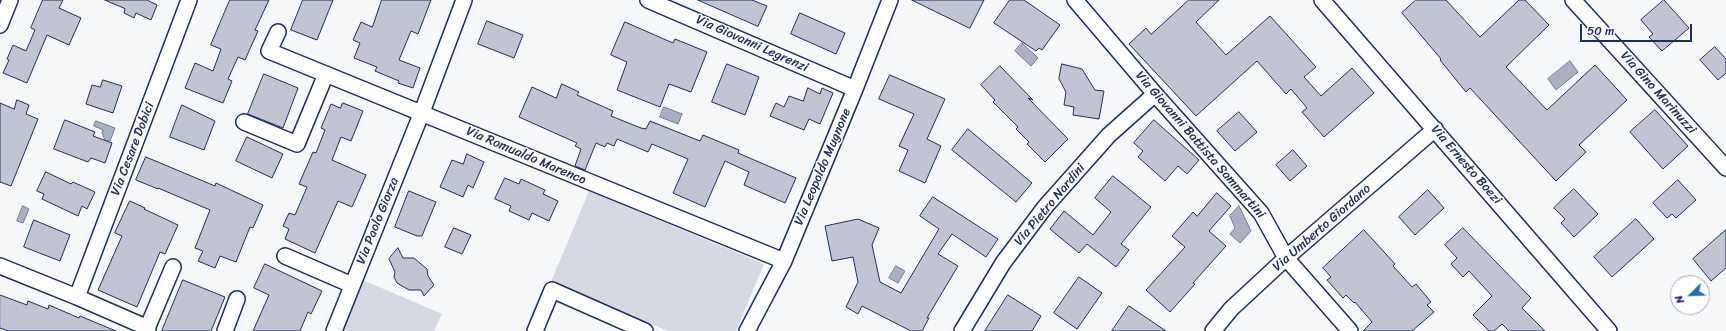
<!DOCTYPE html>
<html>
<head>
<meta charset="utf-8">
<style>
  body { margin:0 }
  #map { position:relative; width:1726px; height:331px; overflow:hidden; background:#f6f7f9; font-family:Sriracha,sans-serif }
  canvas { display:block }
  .north { position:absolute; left:1670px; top:275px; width:40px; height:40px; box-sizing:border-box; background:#fff; border:1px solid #a4acbf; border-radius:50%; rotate:247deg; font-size:11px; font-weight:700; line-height:16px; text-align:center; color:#1b2f5e }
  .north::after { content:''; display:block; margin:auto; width:14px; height:18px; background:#1f6fb2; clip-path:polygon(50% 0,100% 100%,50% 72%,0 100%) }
  .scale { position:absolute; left:1580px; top:24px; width:112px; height:18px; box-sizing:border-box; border:2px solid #1b2f5e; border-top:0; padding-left:5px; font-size:12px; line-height:14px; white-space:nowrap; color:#1b2f5e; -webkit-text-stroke:3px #fff; paint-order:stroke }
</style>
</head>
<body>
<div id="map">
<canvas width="1726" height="331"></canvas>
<div class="north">N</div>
<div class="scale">50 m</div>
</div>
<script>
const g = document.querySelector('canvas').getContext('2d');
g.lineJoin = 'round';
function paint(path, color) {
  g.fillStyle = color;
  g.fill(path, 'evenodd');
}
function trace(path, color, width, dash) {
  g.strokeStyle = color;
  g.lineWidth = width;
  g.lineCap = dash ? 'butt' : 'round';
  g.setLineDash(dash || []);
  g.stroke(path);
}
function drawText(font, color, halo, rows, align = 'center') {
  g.font = font + ' Sriracha,sans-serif';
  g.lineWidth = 3;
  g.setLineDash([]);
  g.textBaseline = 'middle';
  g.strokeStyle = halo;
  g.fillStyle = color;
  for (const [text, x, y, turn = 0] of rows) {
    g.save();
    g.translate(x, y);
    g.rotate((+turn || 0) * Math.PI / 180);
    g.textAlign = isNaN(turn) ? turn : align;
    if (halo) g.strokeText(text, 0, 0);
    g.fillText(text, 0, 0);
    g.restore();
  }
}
paint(new Path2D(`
  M589 191 764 264 736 331H668L551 282Z
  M363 280 442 314 434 331H342Z`), '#d6d9e2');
const water = new Path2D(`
  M1022 43 1038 58 1031 66 1015 51Z
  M1570 61 1578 72 1556 90 1548 79Z
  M664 107 682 114 678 124 660 117Z
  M96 121 115 128 110 141 105 140 102 133 103 130 94 126Z
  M23 206 29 209 23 223 17 221Z
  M1239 206 1251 231 1240 243 1230 234 1235 228 1230 216Z
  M896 266 905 271 898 283 889 278Z`);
paint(water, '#a9b0c1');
trace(water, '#707c99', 1);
const building = new Path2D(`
  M43 0H63L59 8 81 18 69 45 47 35 27 83 3 73 9 60 7 59 13 45 26 51 35 30 31 28Z
  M105 0H147L157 5 151 20 136 13 134 18 124 13 125 9Z
  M230 0H269L255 30 258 31 245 60 238 57 228 79 232 81 223 103 185 88 195 63 213 71 221 49 211 45Z
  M303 0H333L317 40 291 30Z
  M382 0H431L418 34 411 31 399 60 420 68 413 88 398 83 399 81 375 71 377 67 354 58 360 43 353 40 361 22 372 27Z
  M698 0H752L767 6 758 26Z
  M912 0H984L970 28Z
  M1010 0H1024L1060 25 1042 50 1039 48 1036 51 994 23Z
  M1189 0H1219L1196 22 1226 55 1270 16 1316 67 1304 77 1321 96 1352 68 1374 93 1324 137 1302 112 1307 108 1291 89 1286 94 1257 61 1196 116 1129 44 1146 28 1151 34Z
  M1416 0H1446L1480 37 1519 0H1525L1549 25 1506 67 1547 110 1595 65 1627 100 1579 145 1586 152 1556 181 1470 88 1466 92 1440 60 1441 59 1402 13Z
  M1664 0 1689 28 1662 51 1649 37 1653 34 1641 20Z
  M800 13 845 33 836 54 791 34Z
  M487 21 523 35 514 58 478 44Z
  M625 22 673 43 675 39 707 52 691 92 669 84 660 107 617 90 627 62 611 55Z
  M1715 47 1726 59V73L1718 80 1700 60Z
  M727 64 759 77 745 115 712 102Z
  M1062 64 1082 69 1095 90 1104 91 1099 119 1073 115 1074 107 1064 105 1066 92 1059 79Z
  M1000 66 1033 100 1028 98 1068 139 1045 162 1027 144 1029 142 1016 129 1018 127 993 102 995 100 981 85Z
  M264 74 298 88 283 128 248 114Z
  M890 75 945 99 927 139 941 146 925 183 899 171 908 150 899 146 914 114 879 99Z
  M103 80 122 86 113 113 86 104 92 85 100 87Z
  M562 84 579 92 577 95 613 111 611 116 641 128 646 129 650 121 700 141 703 135 739 150 738 153 796 178 785 203 744 185 749 172 725 161 705 207 673 193 688 159 652 144 648 152 617 139 614 146 607 143 605 147 596 143 585 170 575 166 581 149 575 146 577 143 519 117 532 87 556 98Z
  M808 88 820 94 822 88 833 93 820 124 809 119 804 130 770 116 776 103 784 107 789 96 803 101Z
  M17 100 29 105 26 114 38 119 11 186 0 182V103L14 109Z
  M343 103 363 111 351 141 341 137 332 160 366 175 352 207 338 201 315 253 285 239 289 229 283 226 289 213 295 215 307 187 299 184 313 152 316 153 325 130 321 128 331 104 340 108Z
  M182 105 215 121 204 150 170 137Z
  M1655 110 1688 146 1663 169 1630 132Z
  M1239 112 1257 132 1235 151 1217 131Z
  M65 120 95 132 93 136 112 143 105 163 91 158 88 162 54 149Z
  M1154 120 1199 160 1187 174 1178 166 1165 181 1138 157 1143 151 1134 143Z
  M968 129 1032 183 1016 202 952 150Z
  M247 137 283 154 272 178 236 161Z
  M1293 150 1307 166 1290 181 1276 165Z
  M467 154 484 162 473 188 468 185 463 197 440 187 452 160 463 164Z
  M146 157 215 186 216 183 263 205 253 228 250 227 236 262 220 256 215 268 198 261 203 251 195 248 210 210 158 188V189L136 180Z
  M46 172 71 184 73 182 95 192 87 209 82 206 78 216 42 199 44 194 37 191Z
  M1113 176 1151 207 1121 244 1129 250 1116 267 1087 244 1079 253 1050 229 1064 211 1093 235 1111 212 1095 198Z
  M505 178 519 184 521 179 545 190 543 194 558 201 549 221 532 213 529 220 509 211 511 206 495 199Z
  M1678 180 1696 200 1676 218 1672 214 1667 218 1653 203Z
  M1574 189 1598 214 1574 237 1561 223 1565 219 1554 208Z
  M1428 190 1444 208 1415 235 1399 217Z
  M409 191 436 202 422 236H417L395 227Z
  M1217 193 1231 206 1209 231 1226 246 1193 283 1195 284 1170 312 1146 290 1185 247 1172 236 1193 212 1197 216Z
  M933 197 998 239 986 257 952 234 938 254 958 266 927 318H929L922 331H911L862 306 858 314 846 307 858 282 853 257 832 261 825 226 858 219 879 228 872 245 880 282 901 293 939 229 920 216Z
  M130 201 145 208 144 209 178 225 165 254 160 252 137 307 98 290 122 236 115 233Z
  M1636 219 1654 239 1612 277 1594 257Z
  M34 220 70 235 60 261 24 247Z
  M454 228 471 235 462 254 445 247Z
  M1463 228 1531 298 1522 308 1545 331H1509L1502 324 1494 331H1489L1473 315 1492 296 1469 271 1463 277 1451 264 1457 258 1445 245Z
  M1364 230 1395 264 1393 266 1412 287 1416 284 1431 302 1427 305 1434 312 1412 331H1363L1372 322 1355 302 1354 303 1346 295 1343 298 1327 280 1331 277 1323 268Z
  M1726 230V268L1711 281 1693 259Z
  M398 248 403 258H414L427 269 428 276 434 285 424 296 421 290H409L397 283 394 277 395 272 389 259Z
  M265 264 322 291 311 314 308 312 300 331H253L269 295 254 288Z
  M1079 277 1102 293 1077 329 1054 313Z
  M183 280 225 297 211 331H162Z
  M0 295 27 305 28 301 48 309 49 305 79 318 80 316 116 331H8L0 328Z
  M1008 295 1041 316 1032 331H985Z
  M1129 306 1166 331H1112Z`);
paint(building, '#c0c4d3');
trace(building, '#1b2f5e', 1);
const minor = new Path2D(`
  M648 0 855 89
  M1075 0 1155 94 1261 213 1286 258 1350 331
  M1322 0 1609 331
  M1573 0 1726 168
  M0 25 10 0
  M278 32 269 51C441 120 612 192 784 261
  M244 122 297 144 326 74
  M285 256 352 285
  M0 266 77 297 148 328
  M77 297 189 0
  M146 331 173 267
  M225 331 237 299
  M334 331 422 112 464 0
  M535 331 552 290 645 331
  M747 331 784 261 855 89 890 0
  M962 331 1003 263 1045 207 1109 135 1155 94
  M1213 331 1231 309 1286 258 1435 129`);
trace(minor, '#1b2f5e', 18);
trace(minor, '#fff', 15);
drawText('13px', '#1b2f5e', '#fff', [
  ["Via Giovanni Legrenzi",752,44,24],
  ["Via Gino Marinuzzi",1658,93,48],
  ["Via Giovanni Battista Sammartini",1200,145,49],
  ["Via Cesare Dobici",133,149,-69],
  ["Via Romualdo Marenco",526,156,23],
  ["Via Ernesto Boezi",1466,165,49],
  ["Via Leopoldo Mugnone",823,167,-67],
  ["Via Pietro Nardini",1050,205,-50],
  ["Via Paolo Giorza",378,221,-68],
  ["Via Umberto Giordano",1322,228,-41]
]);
</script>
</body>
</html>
